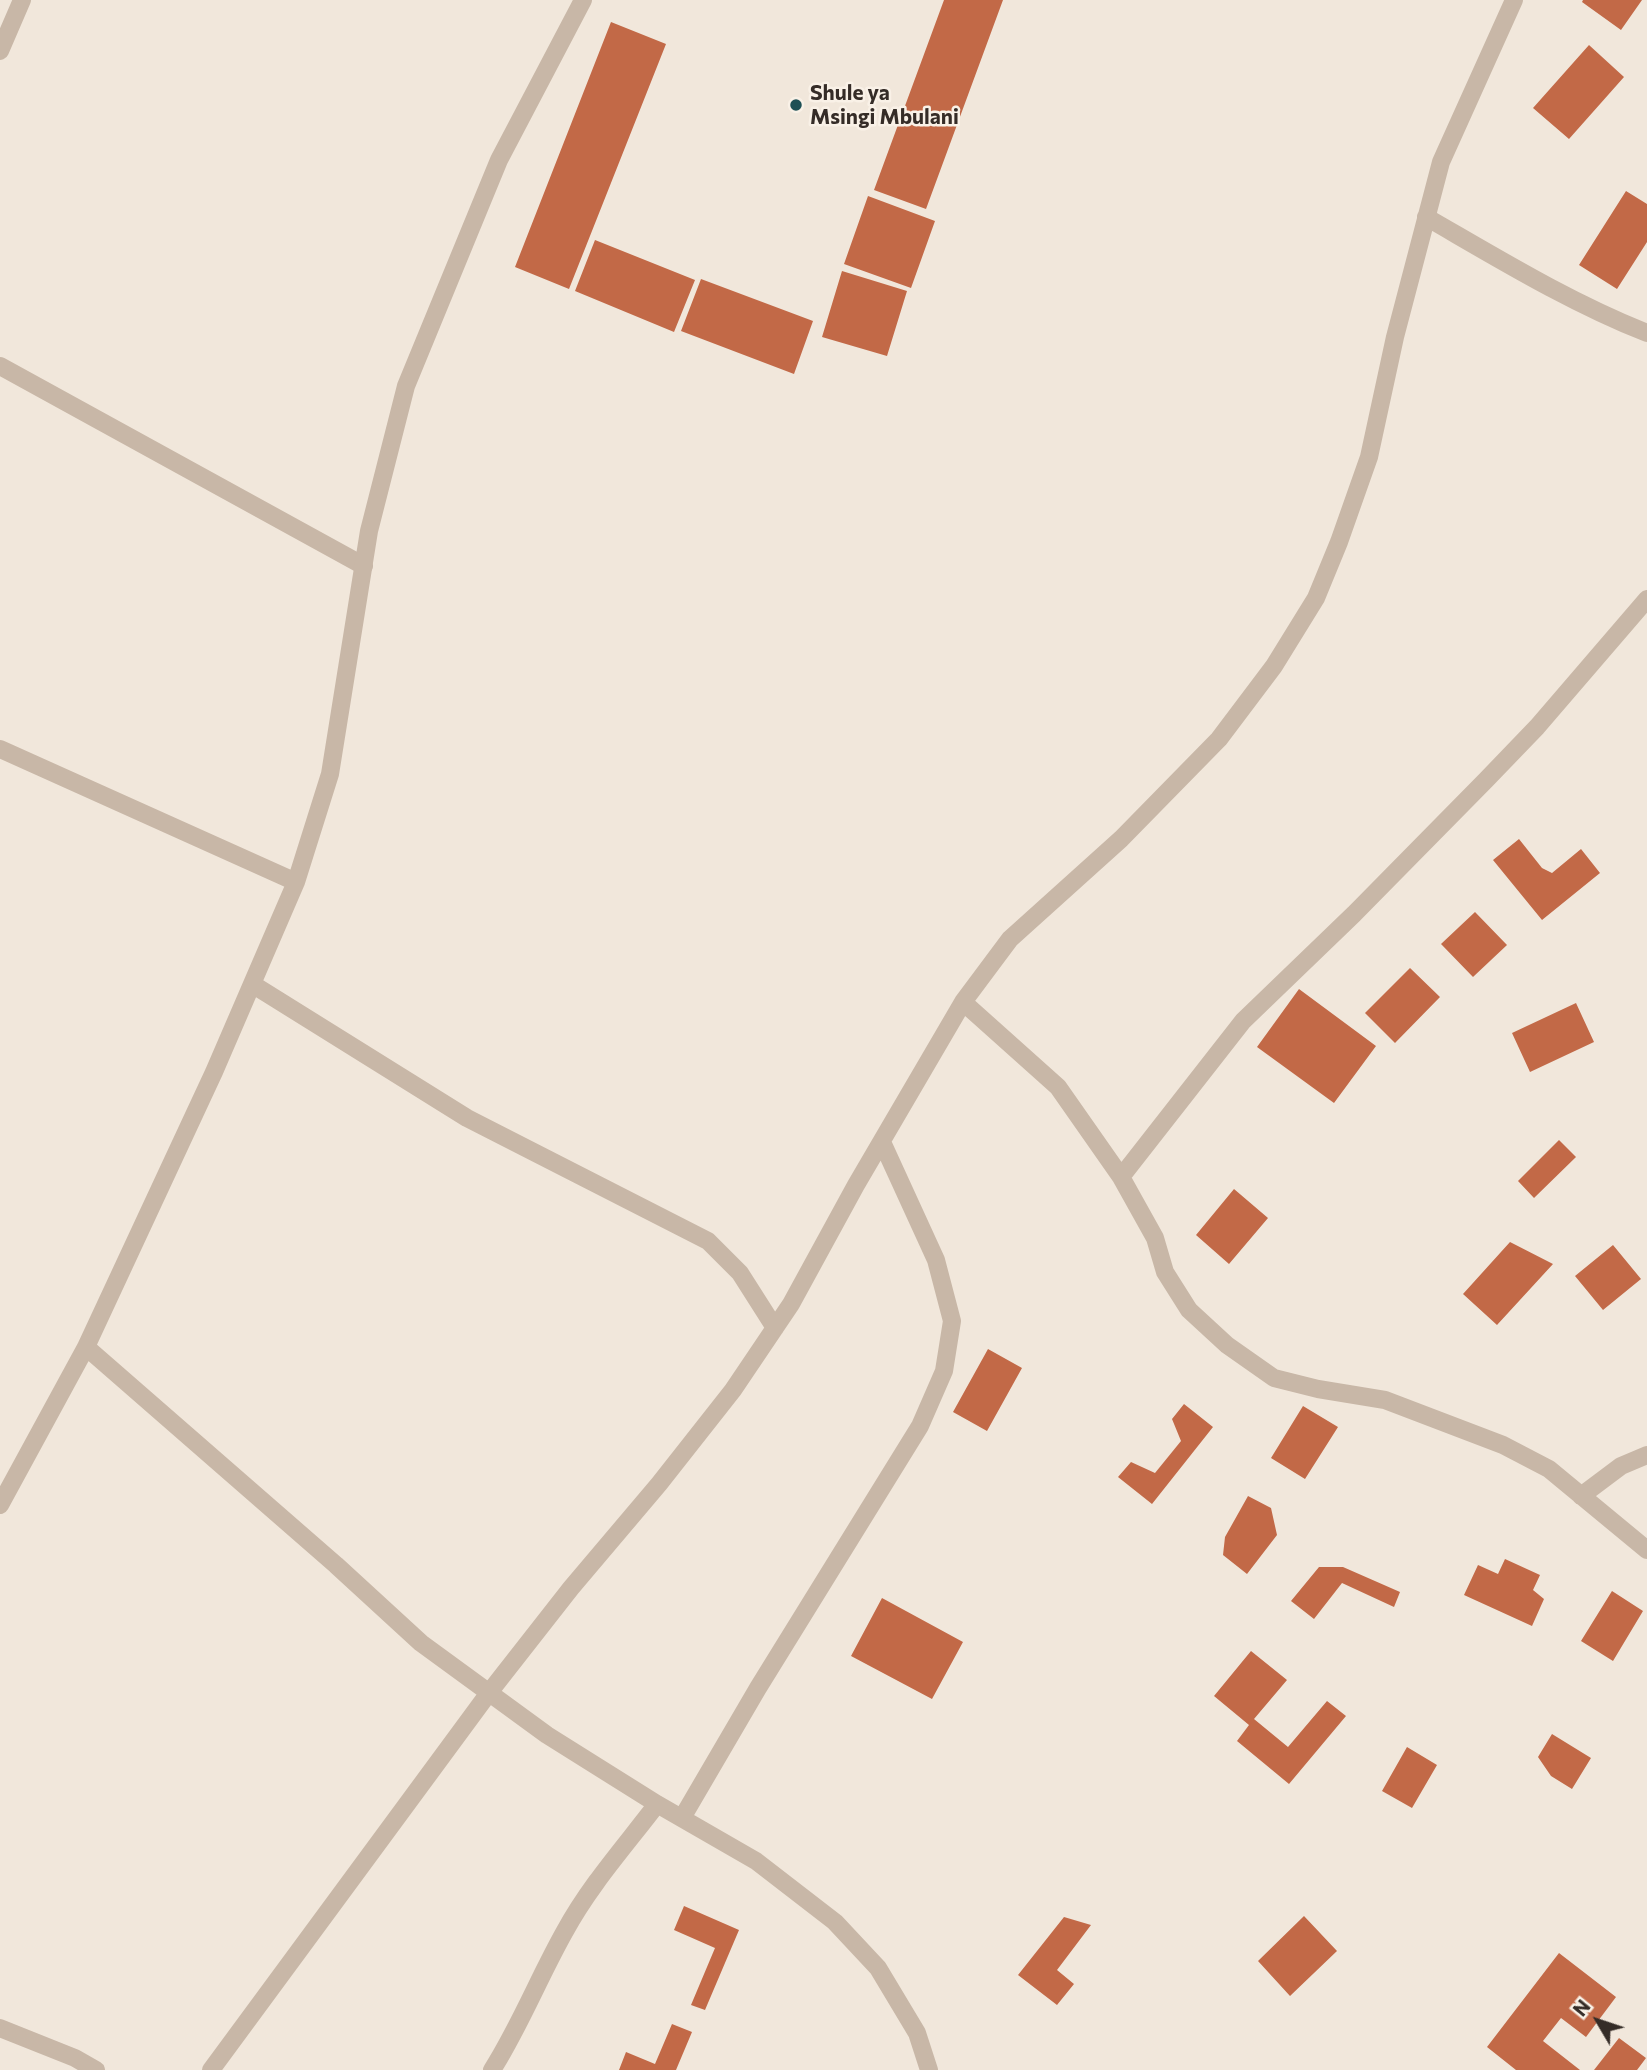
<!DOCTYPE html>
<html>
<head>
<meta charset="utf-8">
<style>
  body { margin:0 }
  #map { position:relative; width:1647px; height:2070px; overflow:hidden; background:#f1e7db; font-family:Commissioner,sans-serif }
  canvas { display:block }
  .north { position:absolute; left:1563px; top:1986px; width:70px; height:70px; -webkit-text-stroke:5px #f9f1e7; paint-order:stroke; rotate:309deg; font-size:19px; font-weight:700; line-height:28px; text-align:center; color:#352c27 }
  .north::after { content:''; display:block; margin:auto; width:24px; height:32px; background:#352c27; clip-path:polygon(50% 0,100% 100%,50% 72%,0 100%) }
</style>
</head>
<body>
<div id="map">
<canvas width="1647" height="2070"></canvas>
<div class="north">N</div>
</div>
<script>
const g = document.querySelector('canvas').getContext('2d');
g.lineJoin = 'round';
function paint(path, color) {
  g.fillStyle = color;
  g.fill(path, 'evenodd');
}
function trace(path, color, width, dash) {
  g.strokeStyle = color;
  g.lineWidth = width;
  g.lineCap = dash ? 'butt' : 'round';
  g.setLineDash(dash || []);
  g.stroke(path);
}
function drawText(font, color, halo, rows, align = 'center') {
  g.font = font + ' Commissioner,sans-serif';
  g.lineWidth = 5;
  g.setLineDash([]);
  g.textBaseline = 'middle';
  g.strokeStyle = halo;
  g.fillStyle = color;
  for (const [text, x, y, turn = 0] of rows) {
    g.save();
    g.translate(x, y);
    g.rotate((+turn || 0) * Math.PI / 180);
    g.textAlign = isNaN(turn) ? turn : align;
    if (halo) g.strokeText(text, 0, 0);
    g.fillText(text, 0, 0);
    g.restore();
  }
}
paint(new Path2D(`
  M944 0H1003L926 209 874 190Z
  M1583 0H1642L1621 30 1582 2Z
  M611 22 666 44 569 289 515 267Z
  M1589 45 1624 77 1569 139 1533 108Z
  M1626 191 1647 204V242L1617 289 1579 265Z
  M868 196 935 221 911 288 844 264Z
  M595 240 695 280 674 332 575 291Z
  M842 271 907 291 887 356 822 337Z
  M701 279 813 321 794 374 681 331Z
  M1519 839 1542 868 1552 873 1581 849 1600 873 1542 920 1493 860Z
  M1475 912 1507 945 1473 977 1441 944Z
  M1410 968 1440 997 1395 1043 1365 1013Z
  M1299 989 1376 1046 1334 1103 1257 1047Z
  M1576 1003 1594 1042 1530 1072 1512 1033Z
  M1559 1140 1576 1157 1534 1198 1518 1181Z
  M1234 1189 1268 1218 1229 1264 1196 1235Z
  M1510 1242 1553 1264 1497 1325 1463 1294Z
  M1613 1245 1641 1279 1603 1310 1575 1276Z
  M988 1349 1022 1368 987 1431 953 1412Z
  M1184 1404 1213 1427 1152 1504 1118 1477 1131 1462 1155 1473 1181 1441 1172 1419Z
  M1303 1406 1338 1427 1305 1479 1271 1458Z
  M1248 1496 1271 1508 1277 1535 1247 1574 1223 1555 1225 1537Z
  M1505 1559 1540 1575 1533 1590 1544 1599 1532 1626 1464 1595 1478 1565 1498 1574Z
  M1319 1567H1343L1400 1592 1394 1607 1342 1583 1314 1619 1291 1601Z
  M1612 1591 1643 1611 1613 1661 1581 1641Z
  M882 1598 963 1642 932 1699 851 1656Z
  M1251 1651 1287 1680 1254 1719 1288 1747 1327 1701 1346 1716 1289 1784 1237 1741 1249 1725 1214 1696Z
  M1552 1734 1591 1758 1572 1789 1551 1776 1538 1757Z
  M1407 1747 1437 1765 1412 1808 1382 1791Z
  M684 1906 739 1930 705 2010 691 2005 715 1948 674 1930Z
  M1304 1916 1337 1951 1290 1996 1258 1961Z
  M1064 1917 1091 1925 1057 1970 1074 1984 1057 2005 1018 1975Z
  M1559 1953 1616 1997 1586 2037 1561 2018 1543 2041 1580 2070H1516L1487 2047Z
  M672 2024 692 2032 676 2070H619L626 2052 655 2064Z
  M1619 2038 1646 2058 1637 2070H1594Z`), '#c26947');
trace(new Path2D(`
  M0 51 22 0
  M0 366 364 566`), '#c8b7a7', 18);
trace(new Path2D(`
  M1426 217C1499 259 1569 302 1647 333
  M0 749 296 882
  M252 984 467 1118 708 1241 740 1273 775 1328
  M963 1002 1058 1087 1121 1177 1155 1238 1165 1272 1189 1310 1227 1345 1274 1378 1318 1389 1385 1400 1503 1445 1549 1469 1647 1550
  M1121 1177 1243 1021 1354 914 1486 780 1537 727 1647 599
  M86 1347 336 1565 421 1643 547 1735 657 1804 756 1861 835 1922 878 1968 917 2033 929 2070
  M1581 1496 1621 1466 1647 1455
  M0 1505 86 1347 214 1072 296 882 330 774 369 531 406 386 499 160 583 0
  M682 1818 758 1688 920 1426 944 1371 952 1321 936 1260 882 1142
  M0 2028 75 2058 96 2070
  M211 2070 488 1694 571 1588 659 1484 733 1390 791 1304 856 1185 963 1002 1010 939 1121 839 1219 739 1274 666 1316 598 1339 542 1369 457 1395 337 1441 162 1514 0
  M492 2070C520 2026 539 1977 565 1931 590 1885 626 1845 657 1804`), '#c8b7a7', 18);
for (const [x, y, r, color] of [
  [796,105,7,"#1e5055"]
]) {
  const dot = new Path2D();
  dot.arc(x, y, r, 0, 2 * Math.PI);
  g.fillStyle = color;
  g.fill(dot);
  trace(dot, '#f9f1e7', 2.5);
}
drawText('bold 21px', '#352c27', '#f9f1e7', [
  ["Shule ya",810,93],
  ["Msingi Mbulani",810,117]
], 'left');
</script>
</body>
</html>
